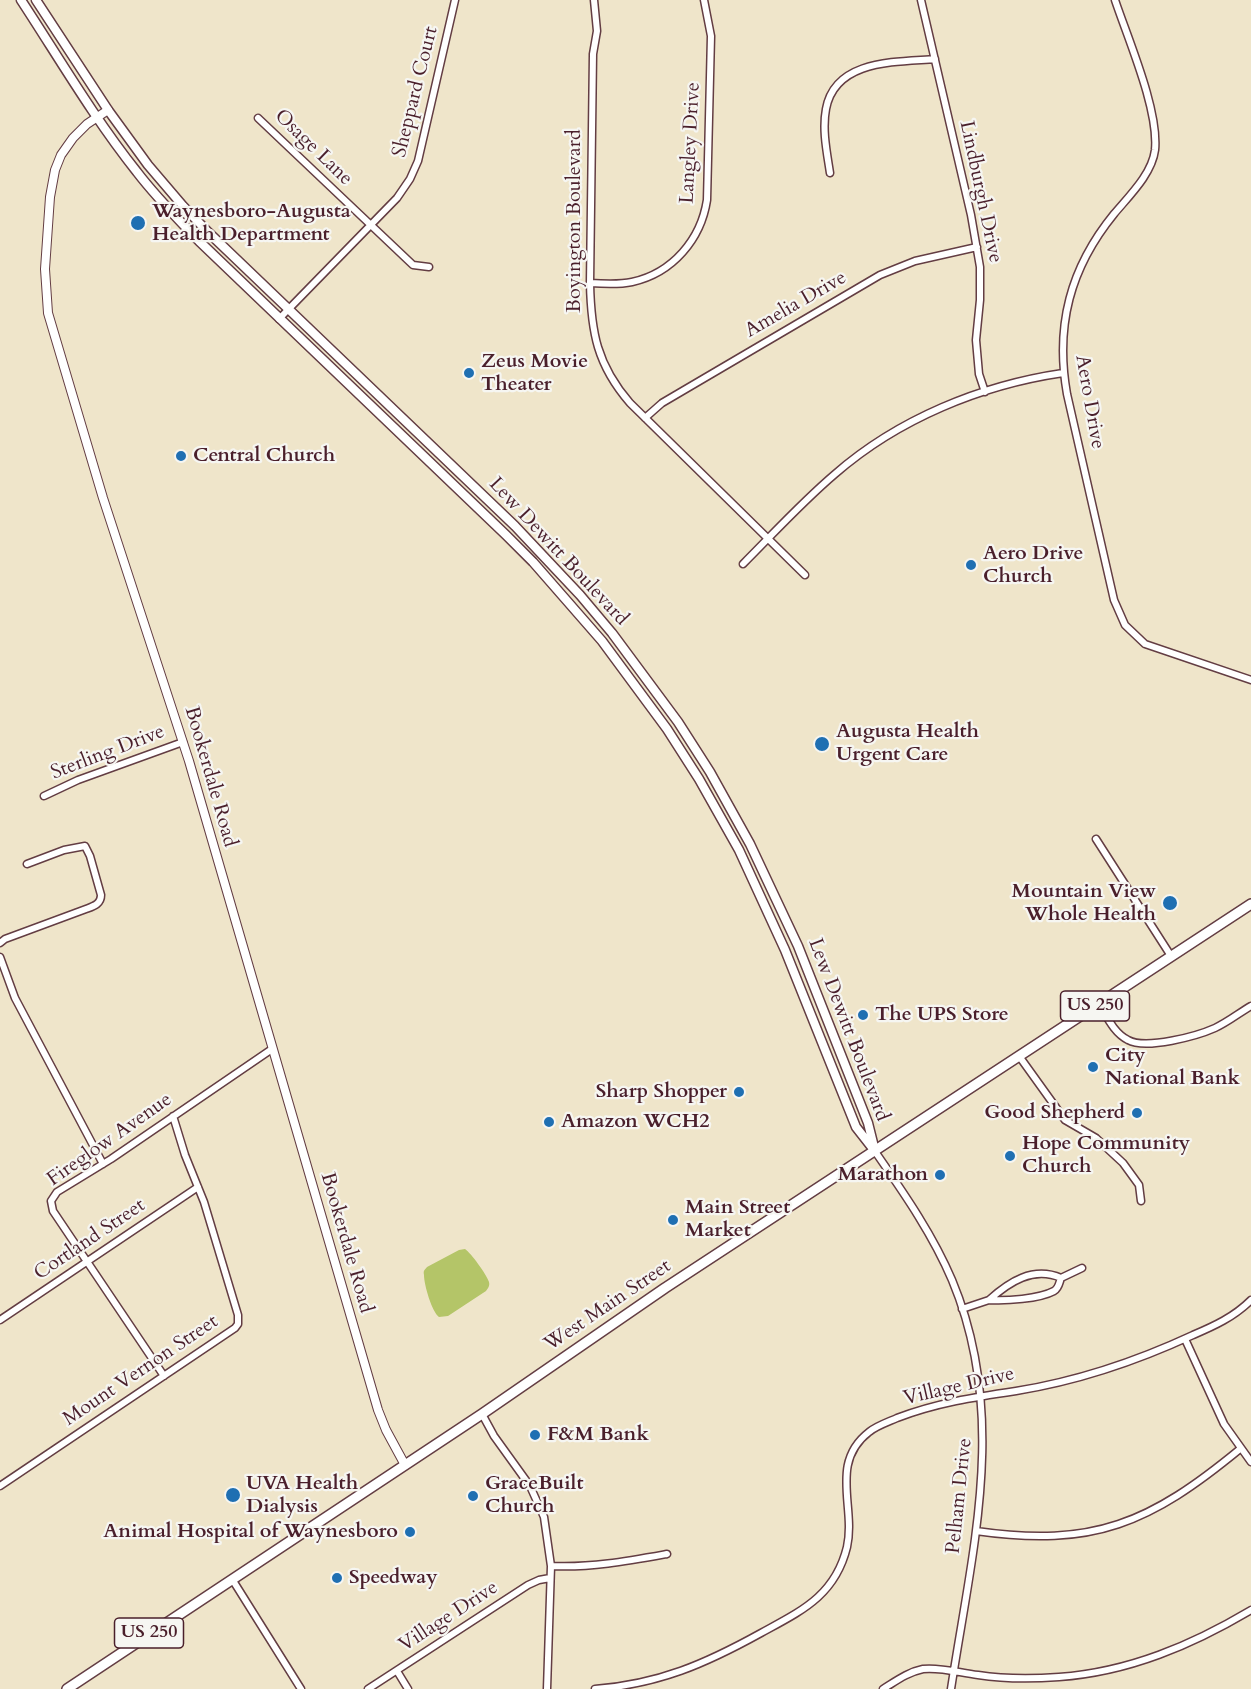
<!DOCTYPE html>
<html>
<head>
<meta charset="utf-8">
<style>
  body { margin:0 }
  canvas { display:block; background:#efe5ca }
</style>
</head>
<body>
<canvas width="1251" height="1689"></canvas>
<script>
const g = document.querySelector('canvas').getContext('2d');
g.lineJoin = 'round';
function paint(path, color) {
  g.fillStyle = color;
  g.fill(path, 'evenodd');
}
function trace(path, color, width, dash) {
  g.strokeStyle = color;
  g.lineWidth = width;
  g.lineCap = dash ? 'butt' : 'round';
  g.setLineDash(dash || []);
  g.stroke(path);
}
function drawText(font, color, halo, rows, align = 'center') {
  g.font = font + ' Cardo,serif';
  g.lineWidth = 4.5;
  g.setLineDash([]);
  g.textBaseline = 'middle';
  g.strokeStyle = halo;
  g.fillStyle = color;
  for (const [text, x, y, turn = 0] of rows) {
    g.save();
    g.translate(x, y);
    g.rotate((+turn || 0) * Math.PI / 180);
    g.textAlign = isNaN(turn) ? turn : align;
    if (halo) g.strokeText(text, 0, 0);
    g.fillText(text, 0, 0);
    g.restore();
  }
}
paint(new Path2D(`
  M465 1249C471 1253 487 1275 489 1282 490 1286 488 1288 486 1291L448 1316 439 1317C432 1312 424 1285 424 1275 423 1270 425 1270 427 1267L459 1250Z`), '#b4c568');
const minor = new Path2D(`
  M594 0 597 31 593 54 590 283C591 332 597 365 630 403L805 575
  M921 0 971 215 980 267V300L976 340 979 374 985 392
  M1115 0C1128 39 1159 110 1155 150 1152 174 1129 196 1114 214 1070 268 1055 326 1067 394L1114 600 1125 625 1145 644 1251 680
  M258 118 413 265 429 267
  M830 173C827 153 822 130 826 109 835 59 897 62 935 59
  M590 283C604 284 618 285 632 282 673 273 701 239 707 200L711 36 704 0
  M279 319 397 198 410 179 418 161 455 0
  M645 418 662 403 880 275 915 261 977 247
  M743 564C773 534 802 502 835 474 898 419 981 385 1063 373
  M44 796 78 780 183 742
  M1096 839 1171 956
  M0 943 5 939 86 909C94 906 101 904 101 895L90 856 85 846 64 850 27 864
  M0 957 15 998 103 1164
  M1099 1004C1107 1017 1114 1033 1128 1040 1146 1050 1197 1036 1215 1028 1228 1022 1239 1013 1251 1006
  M1019 1056 1065 1120 1096 1138 1123 1163 1139 1185 1141 1201
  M874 1150C903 1192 932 1233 952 1280 1009 1416 972 1550 951 1689
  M1061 1278C1059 1283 1059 1288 1054 1291 1039 1299 1006 1301 989 1300 1009 1282 1033 1266 1061 1278L1082 1268
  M962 1309 989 1300
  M0 1320 198 1187
  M1185 1339 1224 1424 1251 1462
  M164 1376 53 1211 51 1201 57 1192 111 1159 272 1049
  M482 1414 494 1436 530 1486 544 1517 551 1566 547 1689
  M0 1486 235 1328 238 1324V1315L204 1202 185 1155 173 1116
  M976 1531C1094 1548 1150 1523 1240 1449
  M551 1566C590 1568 628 1561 667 1554
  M232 1579 301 1689
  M397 1671 408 1689
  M368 1689 528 1585 539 1580 550 1578
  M595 1689C659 1684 705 1664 761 1633 801 1611 835 1596 847 1547 856 1507 829 1463 869 1432 876 1426 888 1422 897 1418 936 1403 975 1397 1016 1391 1078 1381 1137 1361 1193 1335 1214 1326 1234 1317 1251 1300
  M883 1689C896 1681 908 1672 923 1669 941 1667 960 1673 978 1675 1004 1679 1032 1679 1059 1677 1129 1672 1192 1645 1251 1610`);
const tertiary = new Path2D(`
  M108 110 87 124 73 138 61 155 55 170 50 197 45 269 48 313 103 498 189 761 378 1410 386 1430 405 1465`);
const secondary = new Path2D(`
  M21 0C59 58 94 118 137 172 156 197 178 219 199 241L506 535 533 562 602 641 667 729 699 779 739 850 785 950 856 1127 874 1150
  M36 0 108 110 148 165 183 206 208 232 515 526 580 595 612 633 678 722 710 772 750 844 798 946 868 1123 874 1147`);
const primary = new Path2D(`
  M67 1689 482 1414 665 1288 1251 904`);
trace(minor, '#633d43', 9);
trace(tertiary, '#633d43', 10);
trace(secondary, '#633d43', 11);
trace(primary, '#633d43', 12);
trace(minor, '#fff', 6);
trace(tertiary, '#fff', 8);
trace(secondary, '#fff', 8);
trace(primary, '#fff', 9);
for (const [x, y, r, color] of [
  [138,223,8,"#1f6fb2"],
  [469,373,6,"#1f6fb2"],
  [181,456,6,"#1f6fb2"],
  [971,565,6,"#1f6fb2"],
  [822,744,8,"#1f6fb2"],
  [1170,903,8,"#1f6fb2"],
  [863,1015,6,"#1f6fb2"],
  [1093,1067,6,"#1f6fb2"],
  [739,1092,6,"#1f6fb2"],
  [1137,1113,6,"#1f6fb2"],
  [549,1122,6,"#1f6fb2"],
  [1010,1156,6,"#1f6fb2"],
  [940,1175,6,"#1f6fb2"],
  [673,1220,6,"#1f6fb2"],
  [535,1435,6,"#1f6fb2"],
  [233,1495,8,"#1f6fb2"],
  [473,1496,6,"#1f6fb2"],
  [410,1532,6,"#1f6fb2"],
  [337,1578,6,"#1f6fb2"]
]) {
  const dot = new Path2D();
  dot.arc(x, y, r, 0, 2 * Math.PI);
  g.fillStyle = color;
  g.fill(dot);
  trace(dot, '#f6f6f2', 2);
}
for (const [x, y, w] of [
  [1095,1006,69],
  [149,1633,69]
]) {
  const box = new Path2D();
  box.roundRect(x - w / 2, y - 15, w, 30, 4.5);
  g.fillStyle = '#f6f6f2';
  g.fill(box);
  trace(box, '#4a1f2b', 1.5);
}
drawText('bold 18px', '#4a1f2b', null, [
  ["US 250",1095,1006],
  ["US 250",149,1633]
]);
drawText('20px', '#4a1f2b', '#f6f6f2', [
  ["Sheppard Court",416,92,-76],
  ["Langley Drive",691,143,-87],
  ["Osage Lane",313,148,44],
  ["Lindburgh Drive",980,192,78],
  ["Boyington Boulevard",575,221,-90],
  ["Amelia Drive",796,305,-30],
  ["Aero Drive",1089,402,80],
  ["Lew Dewitt Boulevard",558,552,47],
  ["Sterling Drive",108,753,-21],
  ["Bookerdale Road",210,777,74],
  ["Lew Dewitt Boulevard",848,1030,69],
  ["Fireglow Avenue",110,1140,-35],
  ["Cortland Street",90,1240,-34],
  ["Bookerdale Road",346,1243,74],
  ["West Main Street",608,1306,-34],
  ["Mount Vernon Street",141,1371,-34],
  ["Village Drive",959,1387,-13],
  ["Pelham Drive",960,1496,-84],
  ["Village Drive",449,1617,-33]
]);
drawText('bold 20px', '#4a1f2b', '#f6f6f2', [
  ["Waynesboro-Augusta",152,212],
  ["Health Department",152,235],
  ["Zeus Movie",481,362],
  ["Theater",481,385],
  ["Central Church",193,456],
  ["Aero Drive",983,554],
  ["Church",983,577],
  ["Augusta Health",836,732],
  ["Urgent Care",836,755],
  ["Mountain View",1156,892,"right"],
  ["Whole Health",1156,915,"right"],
  ["The UPS Store",875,1015],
  ["City",1105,1056],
  ["National Bank",1105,1079],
  ["Sharp Shopper",727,1092,"right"],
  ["Good Shepherd",1125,1113,"right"],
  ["Amazon WCH2",561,1122],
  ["Hope Community",1022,1144],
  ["Church",1022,1167],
  ["Marathon",928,1175,"right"],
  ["Main Street",685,1208],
  ["Market",685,1231],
  ["F&M Bank",547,1435],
  ["UVA Health",246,1484],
  ["Dialysis",246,1507],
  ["GraceBuilt",485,1484],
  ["Church",485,1507],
  ["Animal Hospital of Waynesboro",398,1532,"right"],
  ["Speedway",349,1578]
], 'left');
</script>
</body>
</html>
